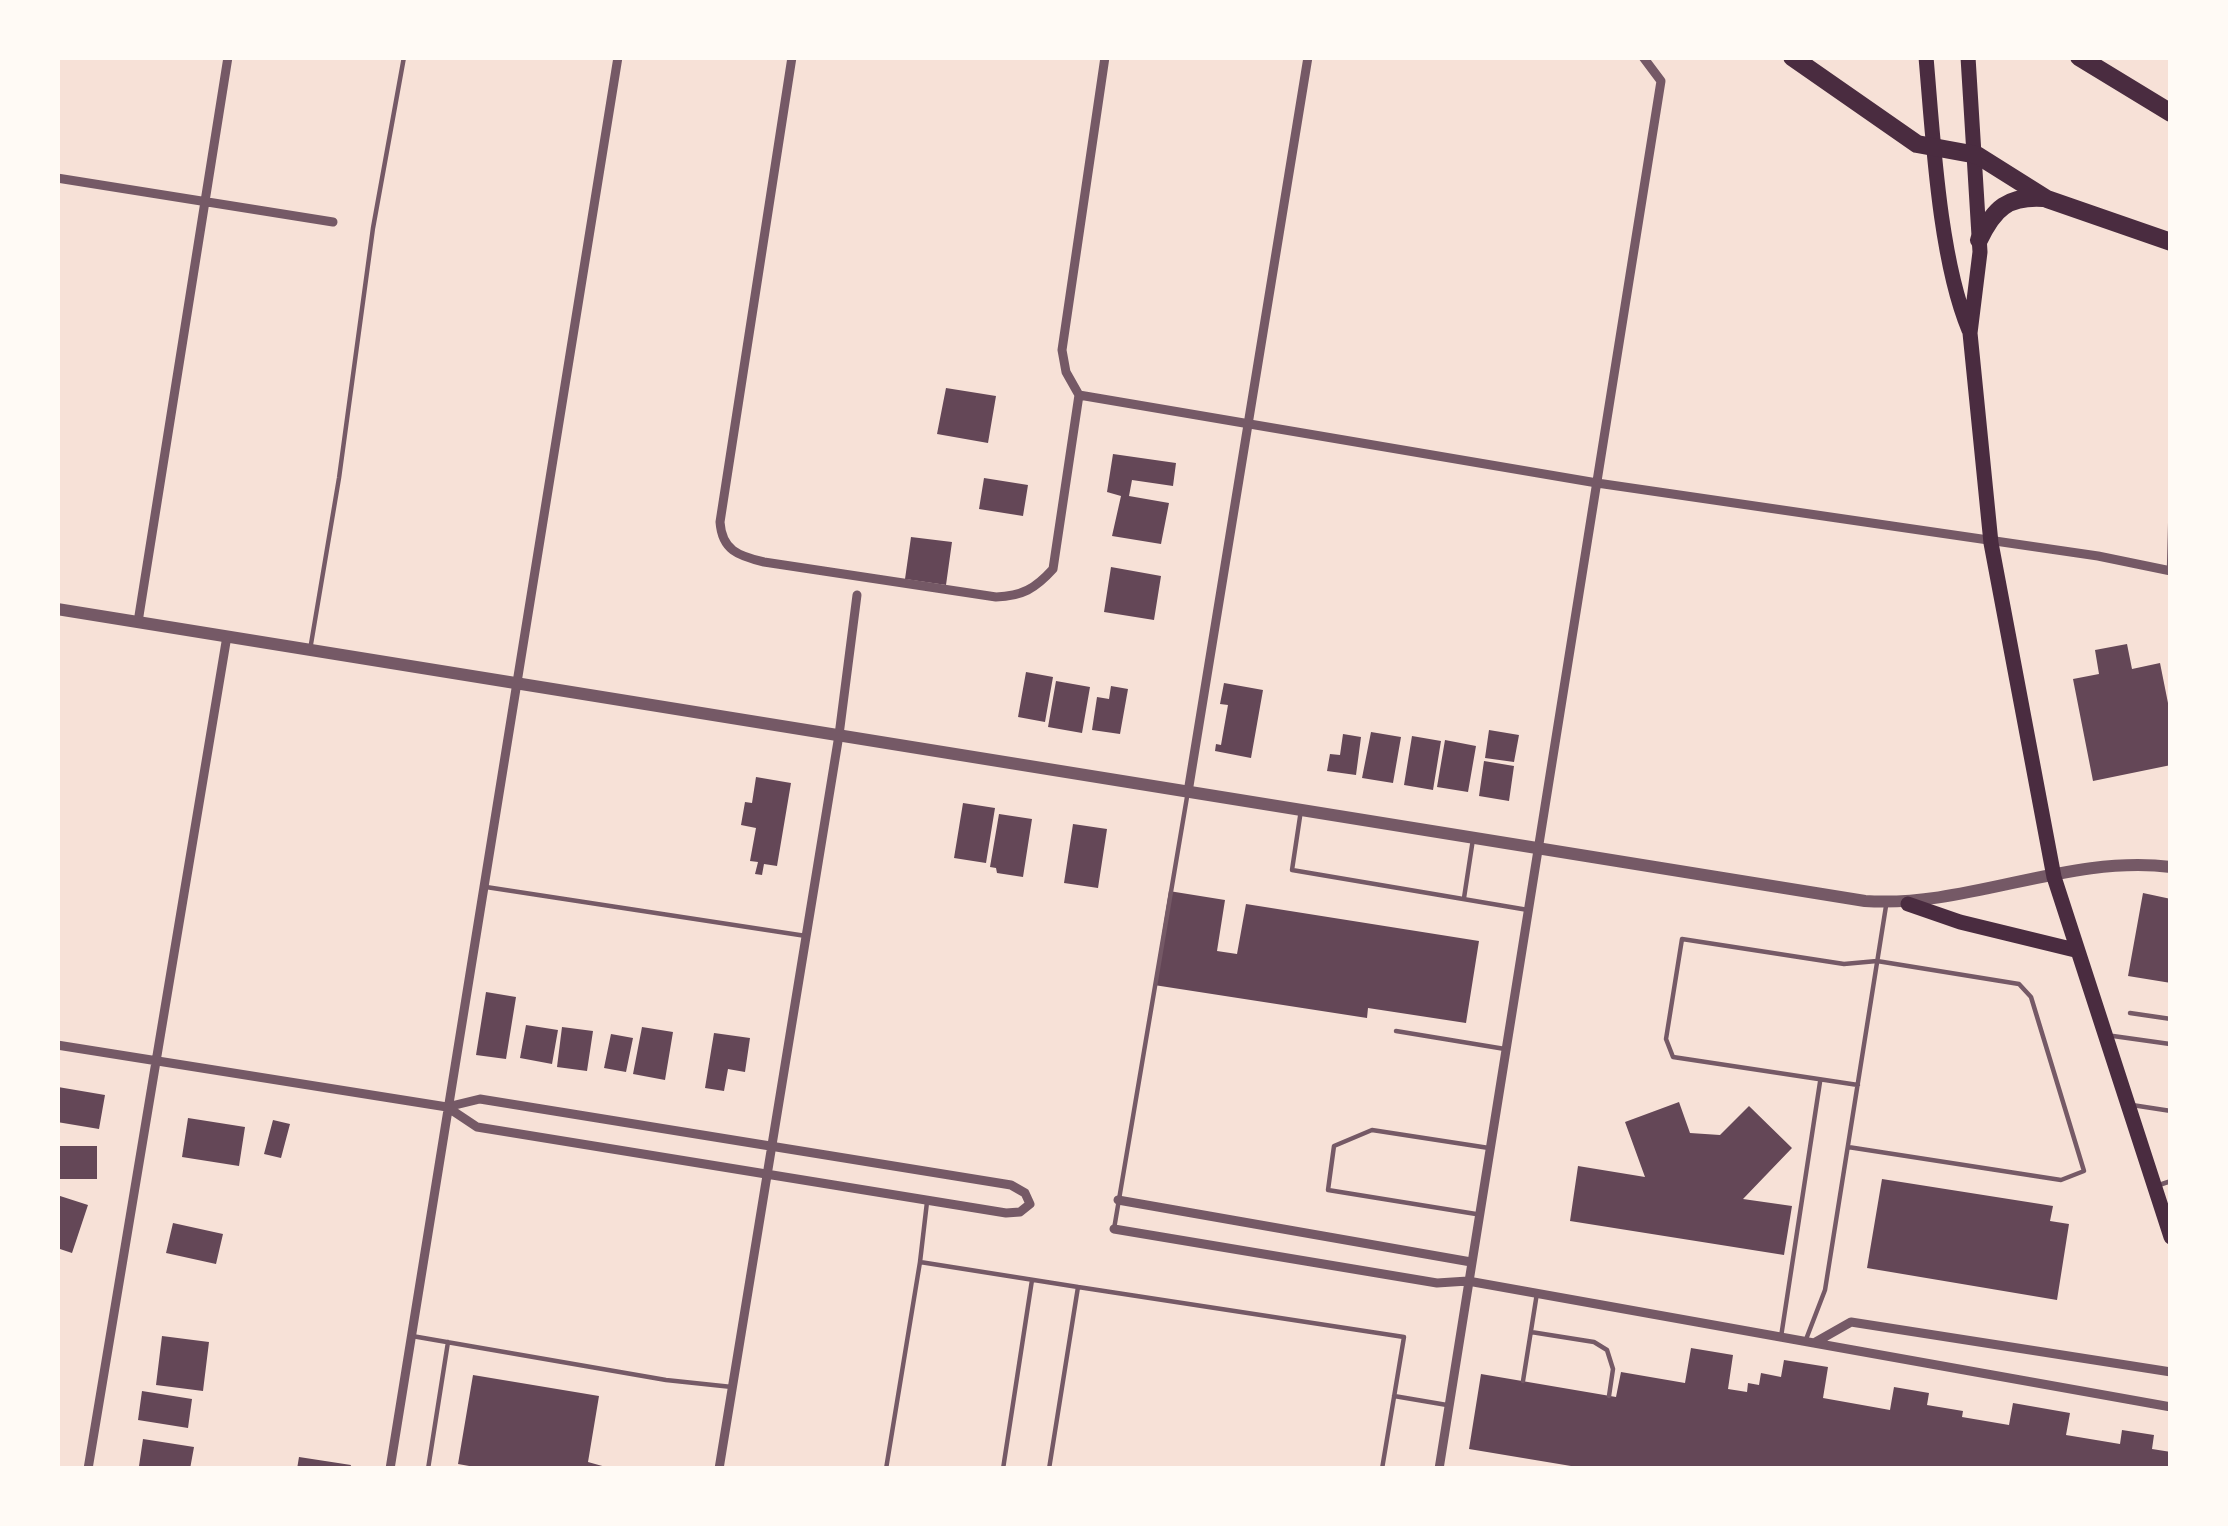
<!DOCTYPE html>
<html>
<head>
<meta charset="utf-8">
<style>
  body { margin:0 }
  #map { position:relative; width:2228px; height:1526px; overflow:hidden; background:#f7e1d7; font-family:"Work Sans",sans-serif }
  canvas { display:block }
  .frame { position:absolute; inset:0; border:60px solid #fffaf5; pointer-events:none }
</style>
</head>
<body>
<div id="map">
<canvas width="2228" height="1526"></canvas>
<div class="frame"></div>
</div>
<script>
const g = document.querySelector('canvas').getContext('2d');
g.lineJoin = 'round';
function paint(path, color) {
  g.fillStyle = color;
  g.fill(path, 'evenodd');
}
function trace(path, color, width, dash) {
  g.strokeStyle = color;
  g.lineWidth = width;
  g.lineCap = dash ? 'butt' : 'round';
  g.setLineDash(dash || []);
  g.stroke(path);
}
paint(new Path2D(`
  M946 388 996 396 988 443 937 434Z
  M1113 454 1176 463 1173 486 1132 480 1129 496 1169 503 1161 544 1112 536 1121 496 1107 492Z
  M984 478 1028 485 1023 516 979 509Z
  M911 537 952 542 946 585 905 579Z
  M1111 567 1161 576 1154 620 1104 612Z
  M2127 644 2132 669 2160 663 2171 718V765L2093 781 2073 679 2099 674 2095 650Z
  M1026 672 1053 677 1045 722 1018 717Z
  M1056 681 1090 687 1082 733 1048 727Z
  M1224 683 1263 690 1251 758 1215 751 1216 744 1221 745 1228 705 1220 704Z
  M1111 686 1128 689 1120 734 1092 730 1097 697 1109 699Z
  M1489 730 1519 735 1514 762 1485 758Z
  M1371 732 1401 737 1393 783 1362 778Z
  M1343 734 1361 737 1356 775 1327 771 1330 754 1340 755Z
  M1412 736 1441 741 1433 790 1404 785Z
  M1445 740 1476 746 1468 792 1437 787Z
  M1484 761 1514 766 1509 801 1479 796Z
  M756 777 791 783 777 866 764 864 762 875 755 874 758 862 750 861 756 828 741 825 745 802 752 803Z
  M963 803 995 808 986 863 954 858Z
  M999 814 1032 819 1023 877 997 873 996 868 990 867Z
  M1073 824 1107 829 1098 888 1064 883Z
  M1169 891 1225 900 1217 951 1237 954 1246 904 1479 941 1466 1023 1368 1008 1367 1018 1154 985Z
  M2143 893 2171 899V983L2128 976Z
  M486 992 516 997 506 1059 476 1055Z
  M526 1025 558 1030 552 1064 520 1058Z
  M562 1027 593 1031 587 1071 557 1067Z
  M642 1027 673 1032 665 1080 633 1074Z
  M714 1033 750 1038 745 1072 728 1069 724 1091 705 1088Z
  M611 1034 633 1038 626 1072 604 1068Z
  M58 1087 105 1095 99 1129 57 1122Z
  M1679 1102 1690 1133 1720 1135 1749 1106 1792 1148 1743 1199 1792 1206 1784 1255 1570 1221 1578 1166 1645 1177 1625 1122Z
  M188 1118 245 1127 239 1166 182 1157Z
  M273 1120 290 1124 281 1158 264 1154Z
  M57 1146H97V1179H57Z
  M1882 1179 2053 1206 2050 1221 2069 1224 2057 1300 1867 1268Z
  M57 1195 88 1205 72 1253 57 1248Z
  M173 1223 223 1234 216 1264 166 1253Z
  M162 1336 209 1342 203 1391 156 1385Z
  M1691 1348 1733 1355 1728 1389 1747 1392 1748 1383 1759 1385 1761 1373 1781 1377 1784 1360 1828 1367 1823 1398 1890 1410 1894 1387 1929 1393 1927 1405 1963 1411 1962 1417 2009 1425 2013 1403 2070 1413 2066 1435 2120 1444 2122 1430 2154 1435 2152 1449 2171 1452V1469H1589L1469 1449 1481 1374 1616 1397 1621 1372 1685 1383Z
  M473 1375 599 1396 588 1462 613 1469H486L458 1464Z
  M142 1391 192 1399 188 1428 138 1420Z
  M143 1439 194 1447 190 1469 139 1466Z
  M299 1457 351 1465 350 1469H297Z`), '#644757');
trace(new Path2D(`
  M2169 570 2171 494
  M310 650 339 478 373 228 404 57
  M1301 810 1292 870 1528 910
  M486 887 806 936
  M1464 898 1473 839
  M2130 1013 2171 1019
  M1396 1031 1505 1049
  M2113 1036 2170 1044 2171 1035
  M2132 1105 2171 1111
  M1848 1147 2061 1180 2084 1171 2031 997 2019 984 1877 961 1844 964 1682 939 1666 1039 1673 1057 1858 1085
  M2159 1185 2171 1181
  M1476 1214 1328 1190 1334 1146 1372 1130 1489 1148
  M1114 1229 1187 797
  M920 1262 927 1202
  M1531 1332 1594 1342 1607 1350 1613 1369 1609 1396
  M412 1336 666 1380 732 1387
  M1781 1337 1820 1082
  M1805 1342 1825 1290 1886 906
  M1523 1381 1537 1293
  M1394 1396 1447 1405
  M428 1469 448 1342
  M886 1469 920 1262 1078 1287
  M1003 1469 1032 1280
  M1049 1469 1078 1287 1404 1337 1382 1469`), '#755966', 4.5);
trace(new Path2D(`
  M792 57 720 522C722 550 738 556 764 562L996 597C1022 596 1035 589 1053 569L1079 395
  M1105 57 1062 350 1066 372 1079 395 1597 483 2098 556 2171 571
  M57 178 333 222
  M138 622 228 57
  M1188 792 1308 57
  M57 1045 447 1107 480 1099 1011 1185 1025 1193 1030 1204 1020 1212 1006 1213 477 1127 447 1107
  M1118 1200 1471 1262
  M1114 1229 1437 1283 1468 1281 2171 1407
  M1814 1343 1851 1322 2171 1372
  M88 1469 227 636
  M390 1469 618 57
  M719 1469 839 735 857 595
  M1439 1469 1661 81 1643 57`), '#755966', 9);
trace(new Path2D(`
  M57 609 1865 901C1969 908 2068 854 2171 867`), '#755966', 12);
trace(new Path2D(`
  M1926 57C1933 137 1939 258 1969 330
  M1968 57 1980 252 1970 333 1991 543 2054 877 2171 1237
  M1908 904 1960 922 2075 950`), '#4a2c40', 15);
trace(new Path2D(`
  M1792 57 1917 144 1977 155 2047 199 2171 242
  M2079 57 2171 113
  M1979 240C1994 208 2008 196 2043 198`), '#4a2c40', 18);
</script>
</body>
</html>
